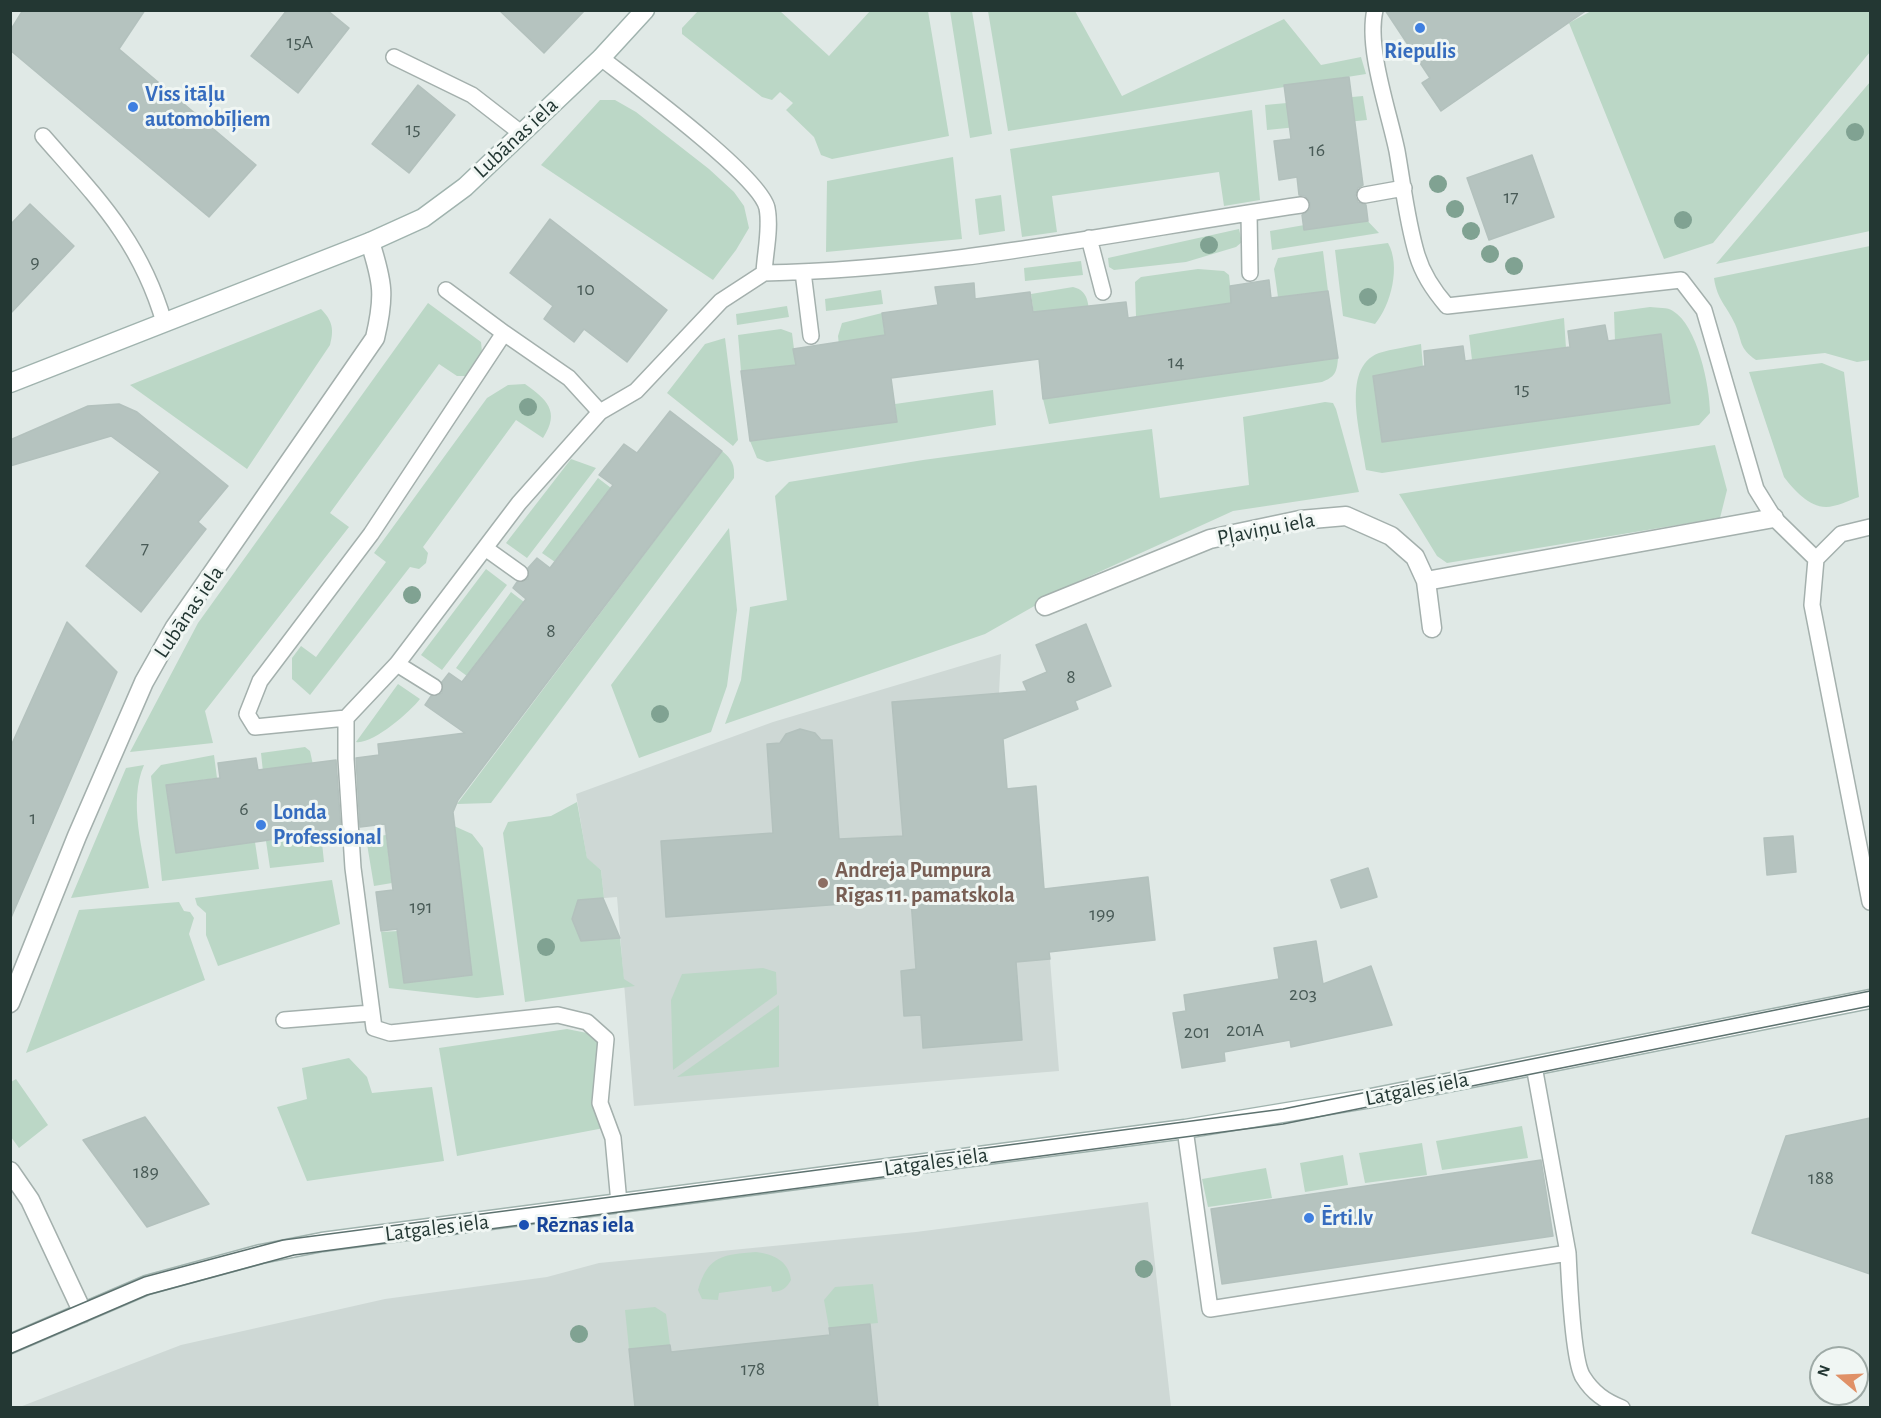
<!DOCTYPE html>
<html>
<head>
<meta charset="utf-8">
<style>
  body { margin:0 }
  #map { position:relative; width:1881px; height:1418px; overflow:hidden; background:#e0e9e6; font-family:"Alegreya Sans",sans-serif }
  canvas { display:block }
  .frame { position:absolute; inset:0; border:12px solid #233733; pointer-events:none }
  .north { position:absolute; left:1809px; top:1346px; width:60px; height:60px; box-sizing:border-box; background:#f0f6f3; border:2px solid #9eaaa6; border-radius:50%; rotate:289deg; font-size:16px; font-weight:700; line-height:24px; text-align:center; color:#233733 }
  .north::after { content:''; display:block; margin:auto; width:21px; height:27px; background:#e09167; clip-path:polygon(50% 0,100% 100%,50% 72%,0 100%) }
</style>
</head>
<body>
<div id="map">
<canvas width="1881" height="1418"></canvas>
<div class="frame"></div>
<div class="north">N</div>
</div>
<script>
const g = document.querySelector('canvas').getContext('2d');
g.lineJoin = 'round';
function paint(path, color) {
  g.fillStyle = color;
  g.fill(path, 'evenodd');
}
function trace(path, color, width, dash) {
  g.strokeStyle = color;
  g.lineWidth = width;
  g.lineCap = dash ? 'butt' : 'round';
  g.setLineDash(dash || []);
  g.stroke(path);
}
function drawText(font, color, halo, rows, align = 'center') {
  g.font = font + ' "Alegreya Sans",sans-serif';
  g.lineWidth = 6;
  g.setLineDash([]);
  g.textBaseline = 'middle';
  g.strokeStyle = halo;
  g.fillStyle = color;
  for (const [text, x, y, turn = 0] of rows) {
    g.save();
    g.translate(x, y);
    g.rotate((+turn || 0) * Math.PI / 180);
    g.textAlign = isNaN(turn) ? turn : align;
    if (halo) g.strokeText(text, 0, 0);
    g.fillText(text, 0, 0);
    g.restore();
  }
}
paint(new Path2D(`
  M1001 654 999 693 1007 788 1036 786 1059 1071 634 1106 617 897 604 898 601 870 587 859 576 794 773 722Z
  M1148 1202 1171 1407 17 1408 181 1345 385 1299 547 1277 599 1263 916 1232Z`), '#ced8d5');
paint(new Path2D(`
  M1593 10 1870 11V52L1713 243 1664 259 1569 23Z
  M698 11H780L829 56 870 11H928L949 136 832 159 821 155 814 137 786 110 793 103 780 92 772 100 762 97 682 34V28Z
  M950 11H972L992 134 970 138Z
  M988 11H1075L1122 96 1284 19 1321 65 1361 57 1366 74 1008 131Z
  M1870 82V231L1716 264Z
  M1363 96 1367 120 1267 130 1265 105Z
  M600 100H615L636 112 709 169 734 192 744 206 749 228 736 250 713 280 541 165Z
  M1252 110 1260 200 1224 206 1219 172 1052 196 1057 232 1022 237 1010 149Z
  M953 157 962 239 826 252 827 181Z
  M1001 195 1005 231 979 235 975 199Z
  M1362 215 1379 233 1272 250 1270 231Z
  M1239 229 1242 242 1236 247 1186 262 1114 270 1109 267 1108 258Z
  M1388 243C1401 266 1391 305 1375 324L1343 316 1335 250Z
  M1870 246V360L1857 362 1825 353 1756 360C1738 347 1743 342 1735 324 1727 306 1717 300 1714 278Z
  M1323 251 1328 291 1278 297 1274 269 1278 258Z
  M1081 261 1083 275 1025 281 1024 268Z
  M1198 269 1224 271 1229 275 1232 303 1136 317 1135 282 1141 277Z
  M1073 287C1091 291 1088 308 1090 324L1035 323 1031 294Z
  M881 290 883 304 826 311 825 299Z
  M428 303 481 342 482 352 466 376H457L439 364 330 513 349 527 205 711 213 743 130 752 198 623Z
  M787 306 789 317 737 325 736 314Z
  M1650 307C1657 308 1668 307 1673 311 1697 325 1710 386 1710 413L1699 425 1382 473 1366 470C1362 438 1339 368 1379 353 1392 349 1407 347 1421 344L1423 367 1373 376 1382 442 1670 403 1661 334 1615 341 1614 312Z
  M321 309C333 321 334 330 330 345L247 469 130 385Z
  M882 313 886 347 840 355 838 336 842 323Z
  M1564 318 1566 348 1472 360 1469 335Z
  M781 329 792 333 796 365 741 371 738 335Z
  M725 338 738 440 733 446 667 393 705 344Z
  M1338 358C1337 372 1335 377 1322 382L1049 424 1043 399Z
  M1822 363 1844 372 1859 497C1850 500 1836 507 1826 507 1809 507 1793 489 1784 477L1749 372Z
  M525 384C546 399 561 411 543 438L516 420 423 547 428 553 426 563 419 569 410 567 310 695 292 679V658L301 646 316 657 386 562 374 553 487 398 508 385Z
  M993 390 996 425 767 462 757 458 750 441 897 422 895 404Z
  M1325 402 1333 403 1336 409 1359 492 1233 511 1075 583 985 634 725 724 741 680 750 607 787 600 775 496 789 482 923 460 1152 429 1160 498 1249 485 1243 417Z
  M1715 445 1727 490 1720 518 1447 563 1437 556 1399 494Z
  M722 451C732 459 735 465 734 478L491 803 457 804Z
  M571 459 596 468 527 558 506 543Z
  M598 478 611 488 555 562 542 553Z
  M729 528 737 610 727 686 711 732 639 758 611 685Z
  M486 569 507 585 442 670 421 655Z
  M511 592 524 602 467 676 456 668Z
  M398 684 420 699C410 712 372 745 356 742Z
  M305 747 310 751 313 765 263 772 261 753Z
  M214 755 217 778 166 785 176 853 255 842 259 869 162 881 151 776 161 765Z
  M144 765C128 802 143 850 149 888L71 898 126 768Z
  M577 802 587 858 601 870 604 898 578 900 581 941 620 938 624 979 635 986 525 1002 503 833 508 822 551 816Z
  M454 826 472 834 483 848 504 995 477 998 389 988 381 932 398 931 404 983 472 975Z
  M321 833 324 862 270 868 266 841Z
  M386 835 392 883 374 886 366 838Z
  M332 880 340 924 218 966 206 935V913L197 905 195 898Z
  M179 902 184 911 190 912 194 918 189 934 205 980 26 1053 79 910Z
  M763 968 776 972 777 994 673 1070 671 1000 682 974Z
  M779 1005V1067L677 1077Z
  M567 1029 587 1033 600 1042 592 1100 604 1128 457 1156 439 1048Z
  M349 1058 367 1077 372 1093 432 1087 444 1161 307 1181 277 1107 307 1099 302 1068Z
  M16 1079 48 1125 19 1148 11 1137V1082Z
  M1522 1126 1528 1158 1442 1170 1436 1141Z
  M1422 1143 1427 1175 1365 1183 1359 1153Z
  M1343 1155 1348 1185 1305 1192 1300 1163Z
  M1266 1168 1272 1198 1208 1207 1202 1179Z
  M756 1252C773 1254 789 1261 791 1280 786 1289 782 1291 772 1292L771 1286 719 1293 718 1300 702 1299 698 1290C708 1255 723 1255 756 1252Z
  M873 1284 878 1323 829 1328 824 1300 835 1287Z
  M655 1307 666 1314 670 1345 629 1349 625 1310Z`), '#bbd7c6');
const building = new Path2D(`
  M23 10H145L119 49 256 165 209 217 10 50V31Z
  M287 10H327L349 28 298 93 251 56Z
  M499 10H585L544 53Z
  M1385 10H1587L1441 111 1422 83 1430 78Z
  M1349 77 1363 185 1358 188 1355 196 1358 202 1366 205 1368 221 1304 230 1302 215 1310 209V203L1305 196 1299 195 1297 177 1279 180 1274 141 1291 139 1284 85Z
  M418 85 455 115 409 173 372 144Z
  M1532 155 1554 217 1489 240 1467 178Z
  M30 204 74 246 10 314V225Z
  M550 219 667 310 627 362 584 329 574 342 544 319 553 306 510 273Z
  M1269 280 1271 298 1328 291 1338 358 1043 399 1039 359 891 378 897 422 750 441 741 371 796 365 793 349 885 335 882 313 938 305 935 287 974 283 975 299 1030 292 1033 312 1126 302 1128 318 1231 303 1230 286Z
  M1605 325 1608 341 1661 334 1670 403 1382 442 1373 376 1425 366 1424 351 1463 346 1465 361 1570 347 1568 331Z
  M119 404 137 412 228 486 198 522 206 529 141 612 86 566 160 472 111 436 10 466V440L88 406Z
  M670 411 722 451 458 800 453 812 472 975 404 983 397 929 381 931 376 892 393 890 385 824 360 827 356 758 379 755 378 744 465 733 425 705 431 696 442 693V682L449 673 462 682 526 599 513 588 517 582 528 579V568L537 558 550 568 613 485 599 475 624 444 637 453Z
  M67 622 117 672 10 920V748Z
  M1086 624 1111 686 1075 701 1078 709 1003 739 1007 789 1036 786 1044 889 1148 877 1155 940 1049 952 1050 959 1016 962 1022 1040 923 1048 921 1015 904 1016 901 971 916 969 911 899 666 917 661 841 773 833 767 744 780 743 786 734 800 729 815 733 821 740H832L839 839 903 836 892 702 1027 691 1023 682 1047 672 1036 645Z
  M256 758 258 770 336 760 341 830 176 853 166 785 220 778 218 763Z
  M1793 836 1796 872 1767 875 1764 838Z
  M1368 868 1377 897 1341 908 1331 880Z
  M603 898 620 938 581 941 572 919 578 900Z
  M1316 941 1323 984 1371 966 1392 1025 1291 1047 1290 1040 1224 1052 1225 1061 1182 1068 1173 1013 1186 1011 1184 995 1279 979 1274 948Z
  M145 1117 209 1204 147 1227 83 1140Z
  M1870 1118V1274L1752 1233 1786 1136Z
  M1541 1160 1553 1236 1222 1284 1211 1209Z
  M870 1324 878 1407H635L629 1349 670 1345 671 1352 753 1343 830 1335 829 1328Z`);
paint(building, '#b5c3bf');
trace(building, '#b3c1bd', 1.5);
const lane = new Path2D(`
  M1375 10C1366 48 1389 112 1397 151 1403 185 1407 222 1417 255 1423 275 1434 291 1447 306L1681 280 1704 310 1756 489 1774 518 1816 559
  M394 57 472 95 521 133
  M601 58C632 82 760 176 767 208 771 228 765 253 764 273L721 301 636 391 600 412 519 503 397 664 346 718V759L353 868 374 1028 390 1033 558 1015 587 1022 606 1039 600 1103 613 1138 619 1203
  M43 136C97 198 140 240 164 322
  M1365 195 1404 188
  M1249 213 1250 273
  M1089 238 1103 292
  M803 272 811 336
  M764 273C944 270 1123 231 1301 205
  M446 290 504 333
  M1870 527 1841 534 1816 559 1812 605 1870 902
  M485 548 520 573
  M397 664 434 687
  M346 718 255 727 247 714 260 681 371 534 504 333 569 378 600 412
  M284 1020 371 1013
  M1185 1129 1210 1309 1568 1253 1534 1066
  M1568 1253C1569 1275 1573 1362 1583 1377 1593 1393 1605 1401 1622 1408`);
const street = new Path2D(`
  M1426 581 1774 518
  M1045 606 1210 539 1300 520 1346 516 1391 536 1415 557 1426 581 1432 628
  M10 1003 77 836 144 682 175 627 375 338C385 296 383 283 370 242
  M10 1171 30 1200 83 1313`);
const secondary = new Path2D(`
  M10 383 370 242 423 218 465 187 601 58 645 10
  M10 1344 147 1285 261 1254 322 1242 1185 1129 1366 1099 1870 999`);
trace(lane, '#a4b0ad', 18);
trace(street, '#a4b0ad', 21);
trace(secondary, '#a0b3ae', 21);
trace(lane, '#fff', 15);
trace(street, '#fff', 18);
trace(secondary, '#fff', 18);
trace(new Path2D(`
  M10 1334 144 1277 283 1240 1283 1109 1870 991
  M10 1354 147 1295 294 1255 1283 1124 1870 1006`), '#5d726f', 1.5);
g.fillStyle = '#80a292';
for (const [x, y] of [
  [1855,132],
  [1438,184],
  [1455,209],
  [1683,220],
  [1471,231],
  [1209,245],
  [1490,254],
  [1514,266],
  [1368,297],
  [528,407],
  [412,595],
  [660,714],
  [546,947],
  [1144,1269],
  [579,1334]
]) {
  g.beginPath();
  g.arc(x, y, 9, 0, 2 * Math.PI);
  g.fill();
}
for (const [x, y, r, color] of [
  [1420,28,6,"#3f7fe0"],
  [133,107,6,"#3f7fe0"],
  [261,825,6,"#3f7fe0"],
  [823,883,6,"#8d6e63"],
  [1309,1218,6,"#3f7fe0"],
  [524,1225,6,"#1a4fb4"]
]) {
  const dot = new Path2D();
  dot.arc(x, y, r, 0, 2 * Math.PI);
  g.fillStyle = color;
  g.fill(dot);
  trace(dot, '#f0f6f3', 2);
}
drawText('20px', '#485a56', null, [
  ["15A",300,42],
  ["15",413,129],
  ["16",1317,150],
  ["17",1511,197],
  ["9",35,262],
  ["10",586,289],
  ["14",1176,362],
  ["15",1522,389],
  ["7",145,548],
  ["8",551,631],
  ["8",1071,677],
  ["6",244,809],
  ["1",33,818],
  ["191",421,907],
  ["199",1102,914],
  ["203",1303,994],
  ["201A",1245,1030],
  ["201",1197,1032],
  ["189",146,1172],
  ["188",1821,1178],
  ["178",753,1369]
]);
drawText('bold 22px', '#366cbe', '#f0f6f3', [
  ["Riepulis",1420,51,"center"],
  ["Viss itāļu",145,94],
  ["automobīļiem",145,119],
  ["Londa",273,812],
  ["Professional",273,837],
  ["Ērti.lv",1321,1218]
], 'left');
drawText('22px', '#233733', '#f0f6f3', [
  ["Lubānas iela",516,138,-43],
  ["Pļaviņu iela",1266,529,-11],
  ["Lubānas iela",189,612,-56],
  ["Latgales iela",1417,1089,-11],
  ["Latgales iela",936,1162,-8],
  ["Latgales iela",437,1228,-7]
]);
drawText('bold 22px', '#785e54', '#f0f6f3', [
  ["Andreja Pumpura",835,870],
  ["Rīgas 11. pamatskola",835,895]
], 'left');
drawText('bold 22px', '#164399', '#f0f6f3', [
  ["Rēznas iela",536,1225]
], 'left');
</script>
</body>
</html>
